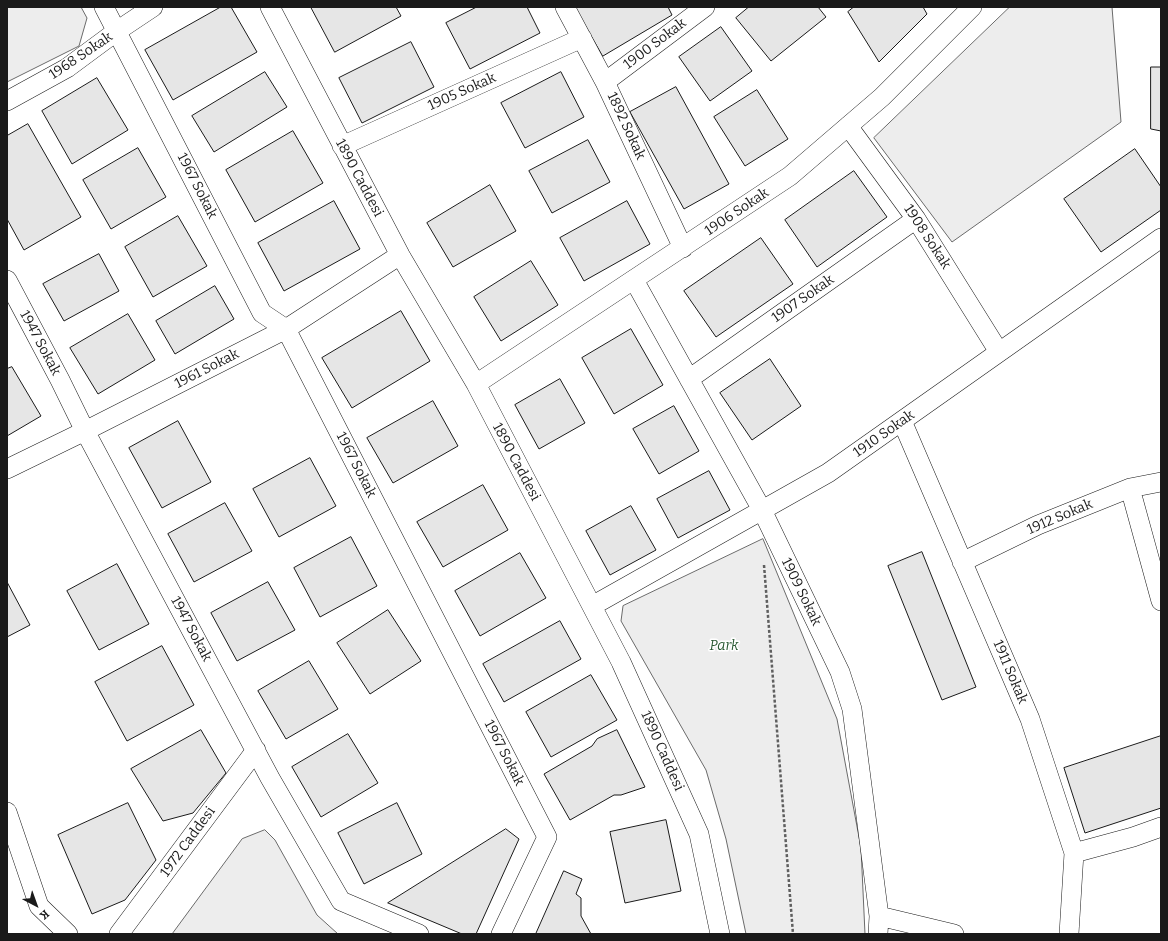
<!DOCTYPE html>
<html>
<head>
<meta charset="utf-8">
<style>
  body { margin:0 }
  #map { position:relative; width:1168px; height:941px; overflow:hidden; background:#fff; font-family:Bitter,serif }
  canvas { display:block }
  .frame { position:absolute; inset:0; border:8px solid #1a1a1a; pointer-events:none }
  .north { position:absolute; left:16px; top:885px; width:40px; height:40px; -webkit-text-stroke:3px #fff; paint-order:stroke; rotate:139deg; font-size:11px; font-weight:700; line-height:16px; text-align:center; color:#1a1a1a }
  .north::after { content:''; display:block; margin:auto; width:14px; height:18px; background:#1a1a1a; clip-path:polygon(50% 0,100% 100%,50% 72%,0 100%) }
</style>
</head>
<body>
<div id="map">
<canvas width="1168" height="941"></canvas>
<div class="frame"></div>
<div class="north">K</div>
</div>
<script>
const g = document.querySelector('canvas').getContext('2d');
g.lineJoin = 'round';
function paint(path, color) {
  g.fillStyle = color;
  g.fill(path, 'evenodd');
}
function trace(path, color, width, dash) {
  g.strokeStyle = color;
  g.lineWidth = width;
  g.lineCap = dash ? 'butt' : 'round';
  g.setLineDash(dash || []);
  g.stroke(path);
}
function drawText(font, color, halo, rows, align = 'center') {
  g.font = font + ' Bitter,serif';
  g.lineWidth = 3;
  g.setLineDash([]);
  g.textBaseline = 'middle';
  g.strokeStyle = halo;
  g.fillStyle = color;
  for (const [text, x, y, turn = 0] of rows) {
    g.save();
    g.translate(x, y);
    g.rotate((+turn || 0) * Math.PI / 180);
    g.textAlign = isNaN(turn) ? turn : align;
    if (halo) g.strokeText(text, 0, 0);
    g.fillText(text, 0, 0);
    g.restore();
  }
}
const built = new Path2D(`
  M7 7H81L87 18 79 46 7 82Z
  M1010 7H1112L1121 122 952 242 874 138Z
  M763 539 837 719 861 848 865 934H746L726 839 706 770 621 621 623 606Z
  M265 830 275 840 317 915 338 934H172L242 839Z`);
paint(built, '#ededed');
trace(built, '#6a6a6a', 1);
const building = new Path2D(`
  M221 7H231L257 52 173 100 145 50Z
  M311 7H396L401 16 335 52Z
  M477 7H527L540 33 470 69 446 23Z
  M575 7H668L672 15 603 56Z
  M749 7H818L826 17 771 61 736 18Z
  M854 7H923L927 14 879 62 848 12Z
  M721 27 752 71 710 101 679 57Z
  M411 42 434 87 362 123 339 78Z
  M1151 67H1161V131L1151 129Z
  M265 72 287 107 214 152 192 116Z
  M561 72 584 117 525 148 501 103Z
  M97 78 128 130 72 164 42 111Z
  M676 87 729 184 684 209 630 112Z
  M757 90 788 139 745 166 714 117Z
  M28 124 81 217 24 250 7 219V136Z
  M293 131 323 183 255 222 226 170Z
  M588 140 610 182 552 213 529 171Z
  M138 148 166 197 111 229 83 180Z
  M1135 149 1161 187V210L1101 252 1064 199Z
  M854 171 887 217 817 267 785 220Z
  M490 185 516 231 453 267 427 223Z
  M334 201 360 249 284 291 258 243Z
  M627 201 650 244 584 281 560 238Z
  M178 216 207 266 153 297 125 247Z
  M761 238 793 284 716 337 684 291Z
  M99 254 119 291 64 321 43 284Z
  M531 261 558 305 501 341 474 297Z
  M215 286 234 319 175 354 156 321Z
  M401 311 430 361 352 408 322 358Z
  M128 314 155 360 98 394 70 348Z
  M631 329 663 385 614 414 582 358Z
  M770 359 801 406 752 440 720 393Z
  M12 367 41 416 7 436V369Z
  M560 379 585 423 539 449 515 405Z
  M433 401 458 446 393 483 367 438Z
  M674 406 699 451 659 474 633 429Z
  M178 421 211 482 162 508 129 448Z
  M310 458 336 506 279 537 253 489Z
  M709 471 730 510 678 538 657 499Z
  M483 485 508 530 443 567 417 522Z
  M225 503 252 551 194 582 168 534Z
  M631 506 656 550 610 575 586 531Z
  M351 537 377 586 320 617 294 568Z
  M922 552 976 687 942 700 888 566Z
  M520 553 546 598 480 636 455 591Z
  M117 564 149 624 99 650 67 591Z
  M7 582 30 625 7 637Z
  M268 582 295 630 237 661 211 613Z
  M388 610 421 661 370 694 337 643Z
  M560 621 581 659 504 702 483 664Z
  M162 646 194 705 127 741 95 682Z
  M309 661 338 709 286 739 258 691Z
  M591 675 617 720 551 757 526 712Z
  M201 730 226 773 193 813 163 821 131 769Z
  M617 730 645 787 621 795H614L570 820 544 774 592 746 597 739Z
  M348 734 378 783 321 817 292 767Z
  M1161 736V808L1085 833 1064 768Z
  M128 803 156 860 125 900 92 914 58 835Z
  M397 803 422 854 364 884 338 833Z
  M666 820 681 891 625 903 610 832Z
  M506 829 519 839 476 934H462L388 903Z
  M564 871 582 879 576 894 581 898V916L591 934H536Z`);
paint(building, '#e6e6e6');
trace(building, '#1a1a1a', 1);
const minor = new Path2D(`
  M104 7 262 313 286 329 547 837 501 934
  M270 7 400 255 476 384 621 662 699 834 720 934
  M565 7 605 82 683 248
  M605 82 705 7
  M7 101 67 68 117 31 153 7
  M848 126 916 219 999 352
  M342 146 582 38
  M7 280 60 380 85 431 270 778 341 901 419 934
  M634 280 762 510 840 672 852 709 879 916 878 934
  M689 379 916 219
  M476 384 790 176 882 97 972 7
  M902 421 1030 719 1074 853 1069 934
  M7 469 85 431 286 329 400 255
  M1130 488 1161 601
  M962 562 1038 525 1130 488 1161 482
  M592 606 828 473 1161 238
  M7 812 39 906 68 934
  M1074 853 1133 837 1161 827
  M879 916 954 934
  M119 934 256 750`);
trace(minor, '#1a1a1a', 20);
trace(new Path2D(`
  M764 565 793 934`), '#5f5f5f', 2.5, [3, 2]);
trace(minor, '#fff', 19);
drawText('14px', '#1a1a1a', '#fff', [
  ["1900 Sokak",655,44,-37],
  ["1968 Sokak",81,56,-34],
  ["1905 Sokak",462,92,-24],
  ["1892 Sokak",626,126,65],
  ["1890 Caddesi",359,178,62],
  ["1967 Sokak",197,186,63],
  ["1906 Sokak",737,212,-34],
  ["1908 Sokak",927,237,57],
  ["1907 Sokak",803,299,-35],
  ["1947 Sokak",40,343,62],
  ["1961 Sokak",207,369,-27],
  ["1910 Sokak",884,434,-35],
  ["1890 Caddesi",516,462,62],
  ["1967 Sokak",356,465,63],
  ["1912 Sokak",1060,517,-23],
  ["1909 Sokak",801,592,64],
  ["1947 Sokak",191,629,62],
  ["1911 Sokak",1010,672,67],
  ["1890 Caddesi",662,751,66],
  ["1967 Sokak",504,753,63],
  ["1972 Caddesi",188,842,-54]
]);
drawText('italic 14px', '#2b5a34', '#fff', [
  ["Park",724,646]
]);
</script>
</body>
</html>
